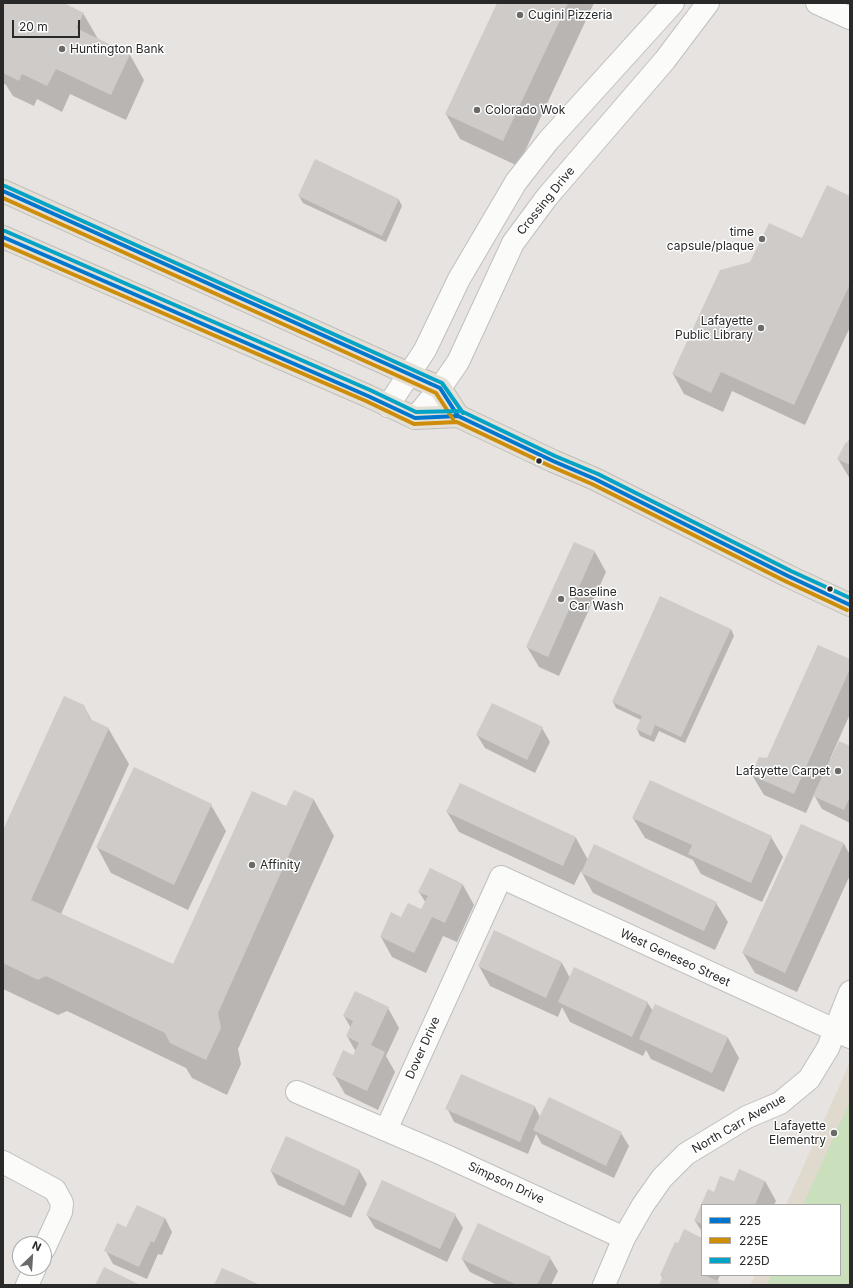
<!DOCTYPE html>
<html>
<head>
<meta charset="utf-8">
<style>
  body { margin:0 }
  #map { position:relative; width:853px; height:1288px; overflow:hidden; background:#e6e3e0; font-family:Inter,sans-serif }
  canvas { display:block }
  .frame { position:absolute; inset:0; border:4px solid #292929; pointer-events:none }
  .legend { position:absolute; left:701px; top:1204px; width:140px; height:72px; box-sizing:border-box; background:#fff; border:1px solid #a9a9a9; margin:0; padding:5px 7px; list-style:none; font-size:12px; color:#292929 }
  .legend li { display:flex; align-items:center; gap:8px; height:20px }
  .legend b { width:20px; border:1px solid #a9a9a9 }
  .north { position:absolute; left:12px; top:1236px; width:40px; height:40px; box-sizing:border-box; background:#fff; border:1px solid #a9a9a9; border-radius:50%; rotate:25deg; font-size:11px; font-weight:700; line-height:16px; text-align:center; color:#292929 }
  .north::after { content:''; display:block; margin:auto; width:14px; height:18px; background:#6b6a69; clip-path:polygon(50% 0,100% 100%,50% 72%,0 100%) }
  .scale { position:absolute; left:12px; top:20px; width:68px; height:18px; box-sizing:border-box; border:2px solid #292929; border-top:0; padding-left:5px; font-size:12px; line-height:14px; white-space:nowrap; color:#292929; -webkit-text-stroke:3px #fff; paint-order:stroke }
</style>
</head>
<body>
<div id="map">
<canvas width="853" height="1288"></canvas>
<div class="frame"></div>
<ul class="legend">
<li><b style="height:5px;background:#0076ce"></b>225</li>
<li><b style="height:5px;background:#ce8d08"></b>225E</li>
<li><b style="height:5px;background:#02a3c6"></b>225D</li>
</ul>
<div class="north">N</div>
<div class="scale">20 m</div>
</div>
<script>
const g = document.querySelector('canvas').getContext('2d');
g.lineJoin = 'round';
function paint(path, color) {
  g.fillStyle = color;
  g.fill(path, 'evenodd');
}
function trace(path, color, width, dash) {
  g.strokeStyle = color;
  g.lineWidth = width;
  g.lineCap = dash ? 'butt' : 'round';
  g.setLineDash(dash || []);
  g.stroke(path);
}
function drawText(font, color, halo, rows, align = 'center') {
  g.font = font + ' Inter,sans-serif';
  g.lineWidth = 3;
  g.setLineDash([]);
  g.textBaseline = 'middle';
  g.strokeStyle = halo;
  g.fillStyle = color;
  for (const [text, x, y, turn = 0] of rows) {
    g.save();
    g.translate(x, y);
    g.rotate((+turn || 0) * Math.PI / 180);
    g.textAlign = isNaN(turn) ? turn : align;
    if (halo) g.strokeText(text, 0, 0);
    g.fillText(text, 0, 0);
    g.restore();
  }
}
paint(new Path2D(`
  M850 1062V1285H750L755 1275H840V1205H786Z`), '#e0dace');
paint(new Path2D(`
  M850 1101V1285H767L771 1275H840V1205H803Z`), '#cadfbb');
paint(new Path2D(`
  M3 3H61L83 13 98 39 130 55 144 80 126 120 70 94 62 112 37 99 34 106 13 96 6 85 3 83Z
  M498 3H594L518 166 460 139 446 114Z
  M316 161 399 200 402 206 386 242 303 203 299 196Z
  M850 197V327L805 425 732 391 723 412 684 394 673 374 803 240Z
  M850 440V479L838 459Z
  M574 543 595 552 606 572 559 676 539 667 527 647Z
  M731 629 734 636 685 743 659 731 654 742 640 736 637 729 641 720 616 708 613 702Z
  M850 660V714L830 759 832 760 850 747V823L822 809 814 795 806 813 764 795 752 775 768 759Z
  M84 706 92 721 108 728 129 764 61 914 174 965 287 808 294 791 314 800 334 836 238 1049 241 1064 227 1095 192 1078 186 1068 67 1011 58 1015 3 989V832Z
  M542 728 550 742 535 773 485 748 477 735Z
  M211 805 226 831 188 910 111 873 97 847Z
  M447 812 576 838 588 860 716 903 728 922 715 950 593 893 581 871 574 885 459 832Z
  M633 818 771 837 783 857 762 902 701 874 693 860 645 838Z
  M801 825 844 844 850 855V875L797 992 755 973 743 953Z
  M430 869 463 885 474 905 457 942 443 936 426 973 392 957 381 937 402 918 422 911 426 903 419 892Z
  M495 932 562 963 570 978 647 1002 653 1011 655 1005 728 1038 739 1058 724 1092 651 1059 646 1050 643 1056 570 1022 562 1007 558 1017 490 986 479 966Z
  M388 1008 399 1028 386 1056 395 1072 378 1110 345 1094 334 1075 354 1056 356 1052 347 1036 351 1028 344 1016Z
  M462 1075 535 1107 540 1117 621 1133 629 1146 614 1178 542 1144 536 1134 528 1154 454 1122 447 1108Z
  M287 1137 359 1170 367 1184 351 1218 278 1185 271 1171Z
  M765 1181 776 1201 774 1205H702V1232L695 1221 708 1190 714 1193 734 1183Z
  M367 1215H455L463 1228 447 1262 375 1228Z
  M165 1218 172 1232 162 1255 158 1254 147 1279 113 1264 106 1251 127 1229Z
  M702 1239V1275H720L717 1282 720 1285H661L663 1279 661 1275 678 1244Z
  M550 1258 558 1271 551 1285H497L470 1272 462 1259Z`), '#0003');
paint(new Path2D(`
  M3 3H64L84 13 76 28 130 54 111 95 56 69 47 86 22 74 19 81 3 73Z
  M497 3H568L503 141 445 114Z
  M315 159 399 199 382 236 298 196Z
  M827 185 850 196V284L794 405 721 372 711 393 672 374 720 270 750 262 769 223 802 238Z
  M850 437V465L837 459 846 442 847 443Z
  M574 542 595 551 548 657 526 647Z
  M660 596 731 629 681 737 655 725 651 736 636 729 642 716 612 702Z
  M818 645 850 659V669L794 794 751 775 759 757 767 758Z
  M64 696 84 705 90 719 109 728 31 900 173 964 252 791 286 806 294 790 314 799 218 1013 221 1028 206 1060 170 1043 165 1033 46 976 38 980 3 963V830Z
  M492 703 543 727 527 760 476 735Z
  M839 741 850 746V797L844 810 813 796Z
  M134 767 212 804 174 885 96 847Z
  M650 780 772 836 751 883 688 854 692 845 632 818Z
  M460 783 576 837 563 866 446 812Z
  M801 824 844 843 785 973 742 953Z
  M594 844 717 902 704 931 581 873Z
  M430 868 463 884 445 923 432 917 414 953 380 937 391 912 401 917 408 903 421 909 428 896 418 892Z
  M494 930 562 962 546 998 478 966Z
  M574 967 648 1002 632 1037 558 1002Z
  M355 991 389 1007 371 1045 385 1052 367 1091 332 1075 343 1050 353 1055 359 1043 346 1036 353 1021 343 1016Z
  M655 1004 728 1037 712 1073 639 1039Z
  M461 1074 535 1106 520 1142 445 1109Z
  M549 1097 622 1132 606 1166 533 1130Z
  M286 1136 360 1170 344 1206 270 1171Z
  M739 1169 765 1181 755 1205H702V1224L694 1221 708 1189 714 1192 720 1176 734 1181Z
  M382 1180 456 1214 440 1249 366 1215Z
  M137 1205 165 1218 154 1243 151 1241 139 1267 104 1251 117 1223 126 1227Z
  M478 1223 551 1257 537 1285H517L461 1259Z
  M684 1229 702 1238V1275H706V1276L720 1282 718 1285H659L663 1276 660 1275 675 1242 678 1243Z
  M104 1267 138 1284 137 1285H95Z
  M222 1268 241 1276 260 1285H214Z`), '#cecbc9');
const street = new Path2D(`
  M817 3 850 18
  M388 406 425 350 459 279 516 182 548 141 673 3
  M415 418 440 388 458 362 513 243 547 197 665 60 708 3
  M297 1092 386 1130 501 877 850 1037
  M386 1130 442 1154 624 1238
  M3 1162 55 1190 62 1203 61 1212 44 1249
  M27 1285 35 1268
  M604 1285 624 1238 643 1205 662 1178 686 1154 747 1117 780 1103 809 1079 828 1048 850 992`);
const primary = new Path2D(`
  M3 191 440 388 458 416
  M3 237 368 396 415 418 458 416 553 461 595 479 788 576 850 605`);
trace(street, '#c0bfc1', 24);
trace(primary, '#bfbebd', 24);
trace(street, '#fbfbfa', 22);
trace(primary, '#e4e0d5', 22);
trace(new Path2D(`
  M3 191 440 388 458 416
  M3 237 368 396 415 418 458 416 553 461 595 479 788 576 850 605`), '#0076ce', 4);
trace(new Path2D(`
  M3 198 436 393 453 419
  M3 244 366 401 414 424 457 422 550 466 592 484 785 581 847 610`), '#ce8d08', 4);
trace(new Path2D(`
  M5 186 442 383 463 413
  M5 231 370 390 416 412 461 411 555 456 598 474 791 571 850 598`), '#02a3c6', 4);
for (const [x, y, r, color] of [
  [520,15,4,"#6b6a69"],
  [62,49,4,"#6b6a69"],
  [477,110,4,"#6b6a69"],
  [762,239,4,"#6b6a69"],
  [761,328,4,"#6b6a69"],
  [539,461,3.5,"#292929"],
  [830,589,3.5,"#292929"],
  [561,599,4,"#6b6a69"],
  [838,771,4,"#6b6a69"],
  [252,865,4,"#6b6a69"],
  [834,1133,4,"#6b6a69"]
]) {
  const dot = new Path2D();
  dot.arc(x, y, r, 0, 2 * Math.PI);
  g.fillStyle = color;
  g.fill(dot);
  trace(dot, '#fff', 1.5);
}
drawText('12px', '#292929', '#fff', [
  ["Cugini Pizzeria",528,15],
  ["Huntington Bank",70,49],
  ["Colorado Wok",485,110],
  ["time",754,232,"right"],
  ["capsule/plaque",754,246,"right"],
  ["Lafayette",753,321,"right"],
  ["Public Library",753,335,"right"],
  ["Baseline",569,592],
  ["Car Wash",569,606],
  ["Lafayette Carpet",830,771,"right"],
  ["Affinity",260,865],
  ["Lafayette",826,1126,"right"],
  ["Elementry",826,1140,"right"]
], 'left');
drawText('12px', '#292929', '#fff', [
  ["Crossing Drive",546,201,-51],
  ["West Geneseo Street",675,958,25],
  ["Dover Drive",423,1048,-66],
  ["North Carr Avenue",739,1124,-30],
  ["Simpson Drive",506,1183,25]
]);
</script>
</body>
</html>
